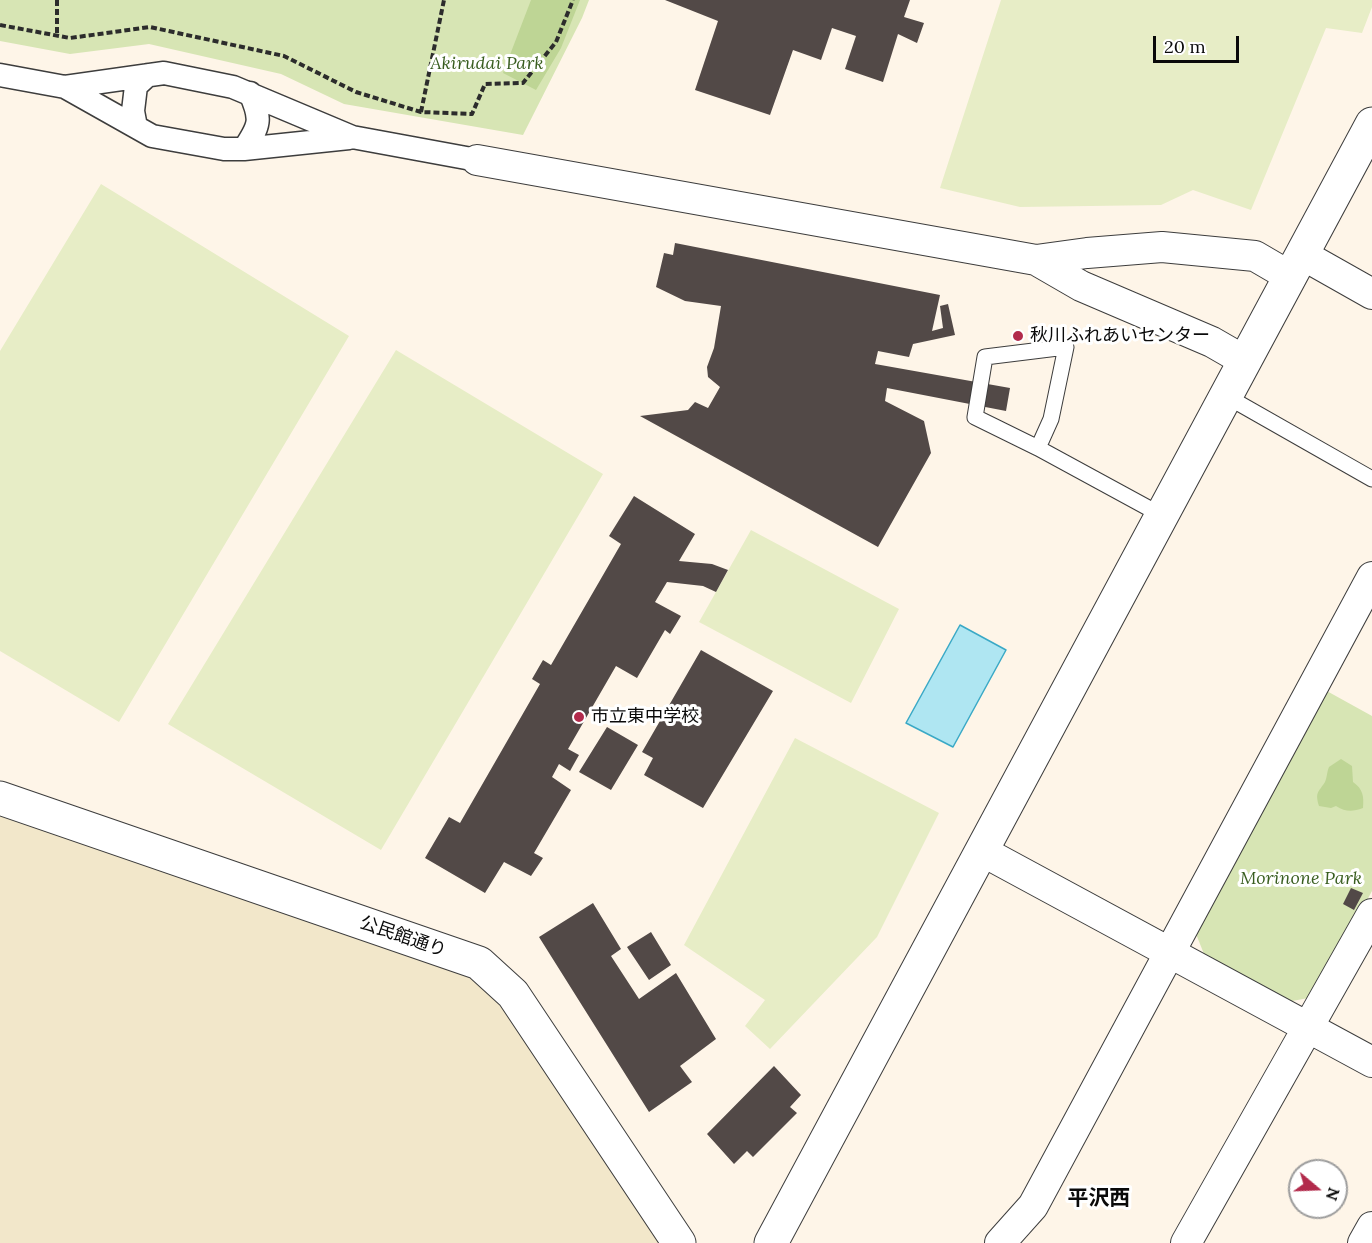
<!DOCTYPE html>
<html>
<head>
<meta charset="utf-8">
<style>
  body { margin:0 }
  #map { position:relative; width:1372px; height:1243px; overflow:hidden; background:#fef5e8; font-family:Lora,serif }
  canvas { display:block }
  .north { position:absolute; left:1288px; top:1159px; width:60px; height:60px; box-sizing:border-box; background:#fff; border:2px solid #9d9d9d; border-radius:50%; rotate:109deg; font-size:16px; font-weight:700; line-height:24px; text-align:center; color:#0a0a0a }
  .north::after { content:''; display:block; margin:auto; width:21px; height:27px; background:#b22a4b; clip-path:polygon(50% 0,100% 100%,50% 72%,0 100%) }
  .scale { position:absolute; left:1153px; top:36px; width:86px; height:27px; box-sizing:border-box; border:3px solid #0a0a0a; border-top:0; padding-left:8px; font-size:18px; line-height:21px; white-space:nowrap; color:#0a0a0a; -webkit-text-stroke:4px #fff; paint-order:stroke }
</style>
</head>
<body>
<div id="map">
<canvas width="1372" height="1243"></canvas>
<div class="north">N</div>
<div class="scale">20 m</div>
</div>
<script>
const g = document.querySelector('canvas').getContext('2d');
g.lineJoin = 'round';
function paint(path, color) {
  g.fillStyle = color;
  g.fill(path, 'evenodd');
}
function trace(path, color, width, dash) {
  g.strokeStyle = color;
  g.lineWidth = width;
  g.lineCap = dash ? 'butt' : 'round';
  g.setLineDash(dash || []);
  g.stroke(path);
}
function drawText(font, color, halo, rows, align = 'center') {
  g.font = font + ' Lora,"Noto Sans JP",serif';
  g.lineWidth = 6;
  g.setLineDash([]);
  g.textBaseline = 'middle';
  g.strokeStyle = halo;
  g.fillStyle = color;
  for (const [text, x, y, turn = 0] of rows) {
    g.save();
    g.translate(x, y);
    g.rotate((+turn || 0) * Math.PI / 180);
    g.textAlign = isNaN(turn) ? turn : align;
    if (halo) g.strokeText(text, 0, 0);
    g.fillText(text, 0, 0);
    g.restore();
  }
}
paint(new Path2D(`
  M0 816 450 967 476 979 507 1010 663 1243H0Z`), '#f2e7ca');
paint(new Path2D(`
  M0 0H589L582 18 523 135 344 104 281 74 149 44 70 54 0 41Z
  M1325 690 1372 716V891L1314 997 1292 1001 1204 954 1196 934Z`), '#d7e5b4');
paint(new Path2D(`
  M531 0H580L561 48 536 90 503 73Z
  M1341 759 1352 766 1353 782C1363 789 1364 796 1363 808 1352 812 1346 812 1336 806L1331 808 1319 806C1315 792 1318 793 1325 782 1327 778 1327 771 1329 767Z`), '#bed595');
paint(new Path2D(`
  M1001 0H1372V7L1362 33 1326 28 1251 210 1193 190 1161 205 1020 207 940 188Z
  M101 184 349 336 119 722 0 651V351Z
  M396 350 603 474 381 850 168 724Z
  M751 530 899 609 851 703 699 622Z
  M795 738 939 813 877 937 770 1049 745 1026 765 1000 684 945Z`), '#e7edc6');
const water = new Path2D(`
  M960 625 1006 650 953 747 906 723Z`);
paint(water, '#afe6f2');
trace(water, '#3aa9c6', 1.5);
paint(new Path2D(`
  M665 0H910L904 17 924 23 917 43 898 34 883 82 845 69 856 36 832 28 821 60 793 50 770 115 695 90 718 21Z
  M675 243 940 295 932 331 943 328 940 306 948 304 955 335 913 344 909 357 878 351 875 364 1010 388 1006 411 887 388 885 401 924 421 931 453 878 547 640 416 688 410 695 402 708 408 720 387 708 377 707 367 714 348 721 306 685 301 656 287 664 253 673 255Z
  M634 496 695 534 679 561 712 564 728 570 716 592 703 586 667 582 655 602 681 616 670 634 665 630 637 678 616 666 568 749 579 755 570 771 559 764 552 777 571 790 534 853 543 858 531 876 504 862 485 893 425 858 449 817 460 823 540 684 532 679 543 660 551 665 621 544 609 536Z
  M701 650 773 691 703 808 644 775 653 758 642 752Z
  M607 727 638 745 611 790 579 772Z
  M1351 888 1363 893 1354 910 1343 904Z
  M593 903 621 949 611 956 639 999 676 973 716 1039 680 1066 692 1082 649 1112 539 937Z
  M651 932 671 965 649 980 627 947Z
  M774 1066 801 1095 790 1107 797 1113 753 1157 747 1151 734 1164 707 1134Z`), '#524947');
const service = new Path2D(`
  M1226 396 1372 479
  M1038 448 1051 419 1066 347 985 357 975 417 1038 448 1163 516`);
const pedestrian = new Path2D(`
  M0 75 65 87 164 73 233 87 352 137 477 160
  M65 87 152 136 224 149H244L349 138
  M136 127 133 111 136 86 148 75
  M244 149C260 125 262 120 250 93`);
const minor = new Path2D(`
  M477 160 1036 260 1087 253 1162 247 1255 256 1291 277
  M1303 255 1372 294
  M1036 260 1081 286 1212 342 1245 361
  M982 851 1372 1062
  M1000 1243 1033 1206 1372 577
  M1186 1243 1372 914
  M1363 1243 1372 1227`);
const tertiary = new Path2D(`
  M0 798 479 963 513 994 679 1243
  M771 1243 1372 124`);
trace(service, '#3d3d3d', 17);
trace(pedestrian, '#3d3d3d', 25);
trace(minor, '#3d3d3d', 32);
trace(tertiary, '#3d3d3d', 35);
trace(new Path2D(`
  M57 0V36
  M0 25 70 38 150 27 284 56 356 92 421 112 472 114 485 84 523 83 556 42 573 0
  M421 112 444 0`), '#2c2c2c', 4, [6, 3]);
trace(service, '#fff', 15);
trace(pedestrian, '#fff', 22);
trace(minor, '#fff', 30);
trace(tertiary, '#fff', 33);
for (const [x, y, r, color] of [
  [1018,336,6,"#b22a4b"],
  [579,717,6,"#b22a4b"]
]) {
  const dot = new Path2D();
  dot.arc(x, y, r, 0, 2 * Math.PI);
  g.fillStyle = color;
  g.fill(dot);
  trace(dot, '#fff', 2);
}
drawText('italic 18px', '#385d1f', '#fff', [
  ["Akirudai Park",487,64],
  ["Morinone Park",1301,879]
]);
drawText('18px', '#0a0a0a', '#fff', [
  ["秋川ふれあいセンター",1030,336],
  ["市立東中学校",591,717]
], 'left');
drawText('18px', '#0a0a0a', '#fff', [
  ["公民館通り",403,937,19]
]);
drawText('bold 21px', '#0a0a0a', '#fff', [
  ["平沢西",1099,1199]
]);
</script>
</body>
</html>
